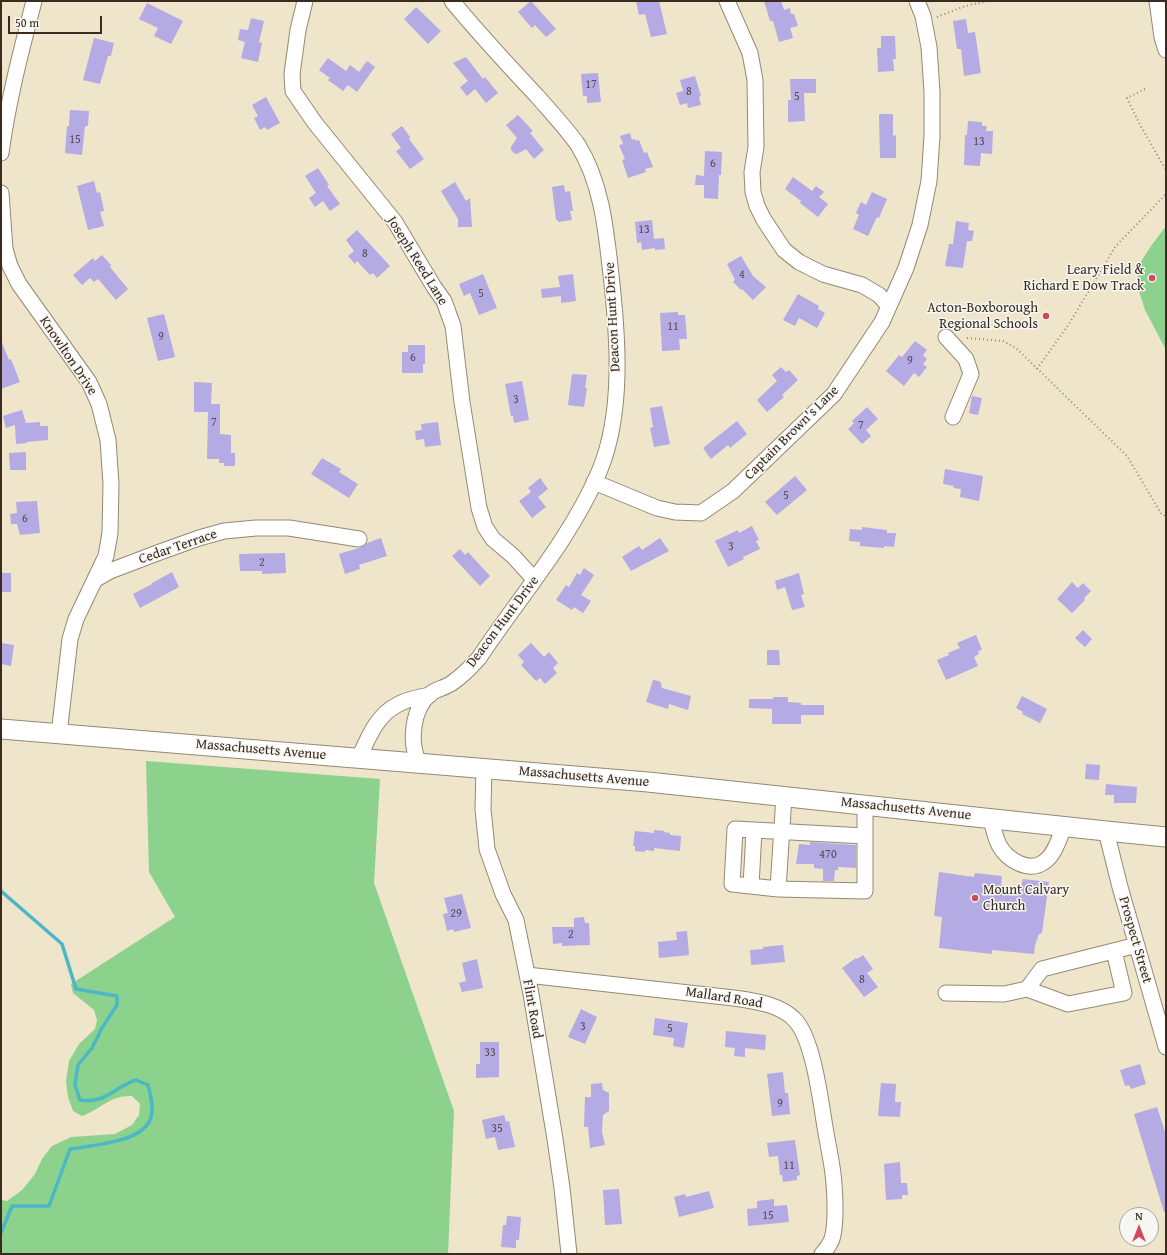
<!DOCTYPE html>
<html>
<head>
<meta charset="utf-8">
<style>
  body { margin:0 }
  #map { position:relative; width:1167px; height:1255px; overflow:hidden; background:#efe5cb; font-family:"Gentium Book Plus",serif }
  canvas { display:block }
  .frame { position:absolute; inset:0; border:2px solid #3b2a1e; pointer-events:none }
  .north { position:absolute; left:1119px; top:1207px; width:40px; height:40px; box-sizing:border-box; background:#f6f6f2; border:1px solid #aba49d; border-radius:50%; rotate:0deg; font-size:11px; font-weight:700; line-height:16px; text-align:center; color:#3b2a1e }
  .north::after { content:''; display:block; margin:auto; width:14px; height:18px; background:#d1495b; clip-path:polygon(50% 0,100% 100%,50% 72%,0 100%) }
  .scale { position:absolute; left:8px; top:16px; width:94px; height:18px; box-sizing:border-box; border:2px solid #3b2a1e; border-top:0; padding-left:5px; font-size:12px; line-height:14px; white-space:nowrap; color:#3b2a1e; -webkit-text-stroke:3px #f6f6f2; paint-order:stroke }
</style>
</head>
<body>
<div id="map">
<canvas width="1167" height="1255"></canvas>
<div class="frame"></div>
<div class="north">N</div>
<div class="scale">50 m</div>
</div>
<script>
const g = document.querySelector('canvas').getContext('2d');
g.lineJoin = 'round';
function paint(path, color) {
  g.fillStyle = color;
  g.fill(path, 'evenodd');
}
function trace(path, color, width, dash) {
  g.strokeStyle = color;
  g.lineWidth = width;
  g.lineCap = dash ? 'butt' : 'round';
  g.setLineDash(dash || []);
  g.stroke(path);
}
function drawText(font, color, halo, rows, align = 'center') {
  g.font = font + ' "Gentium Book Plus",serif';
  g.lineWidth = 3;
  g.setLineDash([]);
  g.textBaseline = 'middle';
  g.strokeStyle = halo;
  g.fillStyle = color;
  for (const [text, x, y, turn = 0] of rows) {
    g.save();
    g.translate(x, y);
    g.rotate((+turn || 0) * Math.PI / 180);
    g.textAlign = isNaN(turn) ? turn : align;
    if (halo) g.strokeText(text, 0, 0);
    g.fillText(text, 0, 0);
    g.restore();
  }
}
paint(new Path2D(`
  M1166 226V350L1145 310 1138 288 1137 268 1151 246Z
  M146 761 380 779 374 883 454 1111 448 1254H1V1200L7 1201 22 1190 35 1174 42 1159 52 1146 71 1137 115 1134 132 1125 139 1115 140 1104 132 1096C110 1095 101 1109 82 1116L73 1111 68 1097 66 1081 69 1061 79 1044 95 1029 97 1020 94 1010 73 993 71 984 175 917 149 872Z`), '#8cd28d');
trace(new Path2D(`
  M1 891 62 944 76 989 117 996V1005L102 1028 92 1048 78 1065 75 1085 80 1100C106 1104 114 1087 136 1080L148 1085C151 1096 155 1112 149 1122 137 1143 92 1145 70 1149L49 1206H12L1 1233`), '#4bb7c7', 3.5);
paint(new Path2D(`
  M531 1 556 29 546 37 535 25 532 28 518 12Z
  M636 1H659L667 34 651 37 645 14 639 15Z
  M764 1H781L784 10 790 8 791 14H794L798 26 790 28 793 38 779 42 773 21H770Z
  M147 3 183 21 171 44 154 36 158 28 139 19Z
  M416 7 441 31 428 44 404 19Z
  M251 18 264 21 259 42 262 43 258 62 241 58 245 42 238 40 240 29 248 30Z
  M966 19 968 33 975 32 981 73 964 76 961 49H957L953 21Z
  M881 36H895L896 59H893L894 71 878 72 877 48H881Z
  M94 38 114 43 111 56H108L100 84 83 80Z
  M466 57 483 79 485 77 498 93 486 103 475 89 467 96 460 87 468 81 453 63Z
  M328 58 346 71 350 65 359 72 367 61 375 67 357 92 348 85 343 91 328 80 330 78 319 70Z
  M598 73 601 102 587 103V96H583L581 74Z
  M695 76 701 96 699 97 701 105 688 108 687 103 680 105 676 93 683 91 680 80Z
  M790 79H816V93H804L805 121 788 122V100H791Z
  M266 97 280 123 267 130 265 127 260 130 254 118 258 116 252 105Z
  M70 110 89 111 88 126H85L82 155 65 153 67 126H69Z
  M879 114H893V136L896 135V158H880Z
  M518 115 533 131 530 133 544 150 534 159 526 149 517 154 514 153 511 150V147L517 138 506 125Z
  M968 121 982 122V126H987L986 131H993L992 154 981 153 980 166 964 165 965 135H967Z
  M402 126 410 137 409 139 424 159 410 169 396 151 401 148 391 134Z
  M630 133 632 140 635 139 636 141 639 140 644 153 647 152 653 167 645 169 646 172 628 178 622 160 625 159 619 145 623 144 620 136Z
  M705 151 722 152 721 175H719L718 199 704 198V185H695L696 175 704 176Z
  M318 168 329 185 327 186 340 204 330 211 323 201 315 207 309 198 316 193 305 176Z
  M793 177 812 191 816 186 824 192 819 197 828 204 818 217 800 203 801 201 785 189Z
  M94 181 97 193 100 192 104 211 100 212 104 226 88 230 77 186Z
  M455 182 466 201 470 198 472 227H458V219L441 191Z
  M564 185 565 192 570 191 573 211H570L572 220 558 222V220H556L552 187Z
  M872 192 887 199 879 218 877 217 868 236 853 229 859 215 856 213 861 202 866 205Z
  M652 220 654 239 664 238 665 249 655 250V248L642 250 641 242 637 243 635 222Z
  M956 221 969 223 968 230 974 231 972 241H967L963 268 945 266 949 244H953Z
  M357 230 390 266 377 278 373 273 370 275 357 261 355 264 348 256 354 251 346 240Z
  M102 255 111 265 110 267 128 289 116 300 98 279 94 282 90 278 82 285 73 275 93 258 95 261Z
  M741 256 753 276 766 287 753 300 742 289 741 290 733 282 735 280 727 264Z
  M483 274 497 308 479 315 470 293 464 296 459 284Z
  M573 274 576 301 561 303V296L542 298 541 289 560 287 558 276Z
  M798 294 819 306 818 309 825 313 817 328 799 318 795 326 783 320Z
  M678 312V315H685L687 339H679L680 350 662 351 660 313Z
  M164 314 175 357 158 361 147 318Z
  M915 341 927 350 923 355 927 359 923 364 927 367 919 377 914 373 904 386 886 371 899 355 902 357Z
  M1 343H2L9 360 11 359 20 382 1 389Z
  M408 345H425V364H423V373H402V352H408Z
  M781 367 786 372 789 370 798 380 782 395 784 397 767 412 757 400 777 381 772 375Z
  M572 374 587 375 585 388H587L584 407 568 405Z
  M522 381 529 420 514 423 513 416H511L505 384Z
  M194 382 212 383 211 404H220V434L231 435V453H235V466H224V463H219V459H207L208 412H194Z
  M972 396 982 398 978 415 969 413Z
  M662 406 670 444 654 447 650 428 653 427 650 408Z
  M867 407 878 419 866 430 871 436 862 444 848 429 854 423 852 421Z
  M22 410 26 423 40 422V426H48V440L26 442 27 443 16 444 15 425 6 428 3 416Z
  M737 421 747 434 730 448 728 445 711 459 703 448Z
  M438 422 441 445 425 447 424 439 416 440 415 431 422 430 421 424Z
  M26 452V470H10L9 453Z
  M322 458 341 469 339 472 358 484 349 498 311 474Z
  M945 469 983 476 979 501 960 497 961 489 953 488 954 486 943 484Z
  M795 476 807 490 777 515 765 502Z
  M540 478 548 489 538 497 546 507 532 518 519 501 531 492 528 488Z
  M37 501 40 533 20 535 17 524H11L10 514 17 513 16 502Z
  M752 526 759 540 756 541 760 549 743 557 744 559 728 567 715 541 738 530 739 533Z
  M862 527 887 530V533H896L894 547 884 546V548L860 546V542L849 541 850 529 862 530Z
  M381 538 387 556 359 565 360 569 345 574 339 554 362 547 367 543Z
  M660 538 669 551 631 571 622 557 639 546 642 550Z
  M460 549 465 555 468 552 490 576 480 586 452 556Z
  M285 553 286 573 262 574V571H240L239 554Z
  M584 568 594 575 581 595 591 601 583 613 574 607 572 610 556 600 566 585 569 587 577 573 580 575Z
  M172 572 179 587 140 608 133 594 152 584V583Z
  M1 573H11V592H1Z
  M799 573 804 594 801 595 805 607 792 610 785 587 777 590 775 581Z
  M1072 582 1078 588 1083 583 1091 591 1084 598 1085 600 1072 613 1057 599Z
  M1083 630 1092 639 1085 647 1075 638Z
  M976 635 982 650 978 651 979 654 974 657 978 666 946 680 937 660 949 655 948 653 960 648 957 643Z
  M1 643 14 645 11 666 1 664Z
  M531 643 544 657 549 652 558 663 553 668 557 673 545 684 540 678 536 681 521 665 524 662 518 655Z
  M767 650H779L780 665H767Z
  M653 680 659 681 661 683 662 688 691 696 688 710 669 704 668 709 646 702Z
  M1022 696 1047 709 1040 723 1022 714 1023 712 1016 708Z
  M773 697H788V702L801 703V705H824V715H801V724H772V709L749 708V699H773Z
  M1086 764 1100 765 1099 780 1085 779Z
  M1106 784 1137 787 1136 803H1114V795H1105Z
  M654 830 664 831V832L670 833V835L681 836 680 851 654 848V851L645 850V852L635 851V846H633L635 831 654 833Z
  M810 842 856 845V868L838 867V870H835L834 881H823V869L814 868V864H796L799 844 810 845Z
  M939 872 974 877 975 873 1002 876 1001 885 1021 888 1023 879 1049 882 1042 933 1039 934 1035 945 1034 954 992 950V954L939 948 942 917 934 916Z
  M462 894 471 928 454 932 453 929 447 931 443 914 448 913 444 898Z
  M584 917 585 923H589L590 945 562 946V943L553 944 552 927H574V918Z
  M687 931 689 955 659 958 658 942 677 940 676 932Z
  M783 945 785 962 751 965 750 950 763 949V947Z
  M863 955 873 969 867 973 878 987 864 997 842 968 856 958 857 959Z
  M477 959 483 988 462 992 459 983 466 981 462 963Z
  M581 1009 597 1017 585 1044 568 1037Z
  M655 1018 688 1023 684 1048 673 1046 674 1038 653 1035Z
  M726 1031 766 1035 765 1050 745 1048V1057L734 1056 735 1048 725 1047Z
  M480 1042H499V1077L476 1078V1064H480Z
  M1140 1064 1146 1084 1131 1089 1129 1085 1125 1086 1120 1070Z
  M783 1072 785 1093H788L790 1114 772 1116 767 1074Z
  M602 1083 603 1090 609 1093V1111L603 1115 602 1132 605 1145 590 1148 588 1127H584L585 1097H591V1084Z
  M881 1083 896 1084 895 1102H901L900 1117 878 1116Z
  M1157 1107 1166 1135V1212H1164L1134 1114Z
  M504 1115 506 1122 509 1121 515 1147 498 1150 495 1137 486 1139 482 1120Z
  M795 1140 800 1175 797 1176V1180L783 1182 782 1175H780L778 1156 769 1157 767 1143Z
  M900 1162 901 1183H907L908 1195H902V1199L886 1200 884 1164Z
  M619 1189 622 1224 605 1225 603 1190Z
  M709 1191 714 1208 679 1217 674 1197 685 1194 686 1197Z
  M774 1199V1206L787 1205 789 1222 748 1226 747 1209 757 1208V1201Z
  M507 1216 521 1217 519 1240H516V1248L501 1247 503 1225H506Z`), '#b4aae4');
const minor = new Path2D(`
  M305 1 298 30 292 74 293 91 315 123 395 222 434 287 444 301 453 326 462 402 479 508 485 527 493 539 513 556 534 579
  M727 1 750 53 755 80 756 147 752 172 753 192 757 206 764 220 784 250 799 262 823 274 862 285 879 295 888 305
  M1157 1 1162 37 1166 50
  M1 153C8 101 21 51 34 1
  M1 193 5 249 10 266 19 284 89 382 99 404 108 440 111 484 110 533 106 556 76 619 70 639 59 734
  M946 337 966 359 971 374 953 417
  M594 482 657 508 675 512 701 513 733 491 834 394 882 322 906 268 920 225 929 181 932 136V92L929 47 923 16 917 1
  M96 579 110 571 160 552 199 538 224 531 256 528H289L359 539
  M359 758C368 738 377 715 397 705 407 699 419 697 430 695
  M419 763C409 743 412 709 430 694 436 689 445 688 452 683 462 676 471 667 479 658 520 596 570 540 599 472 624 413 618 337 611 275 606 230 602 184 578 145 566 128 551 112 537 96 508 65 479 34 452 1
  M484 768 483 809 487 849 503 894 516 920 531 994 555 1139 562 1188 569 1254
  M784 796 778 889 865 891V805
  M991 819C993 827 995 837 999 845 1007 860 1029 873 1044 862 1055 855 1059 838 1064 827
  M1106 831 1120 887 1166 1047
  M751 886 754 830
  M778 889 732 884 735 829 865 836
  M527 975 734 998C754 1001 780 1004 795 1020 814 1040 821 1105 826 1133 829 1150 833 1167 834 1184 835 1198 836 1226 832 1239 830 1244 826 1250 822 1254
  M1027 989 1068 1004 1124 993 1114 951
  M946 993 1004 994 1027 989 1042 969 1137 945`);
const major = new Path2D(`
  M1 729 648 782 1106 831 1166 837`);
trace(minor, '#958874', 17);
trace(major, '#958874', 21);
trace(new Path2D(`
  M937 17 965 6 989 1
  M1145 89 1127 98 1139 123 1166 170
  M967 338 1003 341 1016 348 1127 456 1162 515 1166 516
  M1037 369 1069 324 1115 247 1166 194`), '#958874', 2, [1, 3]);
trace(minor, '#fff', 15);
trace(major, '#fff', 19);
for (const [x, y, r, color] of [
  [1152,278,4,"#d1495b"],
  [1046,316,4,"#d1495b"],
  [975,898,4,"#d1495b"]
]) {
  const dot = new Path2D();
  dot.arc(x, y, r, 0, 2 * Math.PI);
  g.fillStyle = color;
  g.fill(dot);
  trace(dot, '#f6f6f2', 1.5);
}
drawText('12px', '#594a50', null, [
  ["17",591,85],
  ["8",689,92],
  ["5",797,97],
  ["15",75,140],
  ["13",979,142],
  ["6",713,164],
  ["13",644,230],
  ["8",365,254],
  ["4",742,275],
  ["5",481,294],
  ["11",673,327],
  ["9",161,337],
  ["6",413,358],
  ["9",910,361],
  ["3",516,400],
  ["7",214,423],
  ["7",861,426],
  ["5",786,496],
  ["6",25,519],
  ["3",731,547],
  ["2",262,563],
  ["470",828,855],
  ["29",456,914],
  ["2",571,935],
  ["8",862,980],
  ["3",583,1027],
  ["5",670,1029],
  ["33",490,1053],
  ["9",780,1104],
  ["35",497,1129],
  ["11",789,1166],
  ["15",768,1216]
]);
drawText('14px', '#3b2a1e', '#f6f6f2', [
  ["Joseph Reed Lane",417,261,58],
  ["Deacon Hunt Drive",613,317,-93],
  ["Knowlton Drive",68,356,56],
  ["Captain Brown's Lane",792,433,-45],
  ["Cedar Terrace",178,547,-19],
  ["Deacon Hunt Drive",503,622,-53],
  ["Massachusetts Avenue",261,750,5],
  ["Massachusetts Avenue",584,777,5],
  ["Massachusetts Avenue",906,809,6],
  ["Prospect Street",1135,940,74],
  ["Mallard Road",724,998,9],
  ["Flint Road",532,1009,80]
]);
drawText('14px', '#3b2a1e', '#f6f6f2', [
  ["Leary Field &",1144,270],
  ["Richard E Dow Track",1144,286],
  ["Acton-Boxborough",1038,308],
  ["Regional Schools",1038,324],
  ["Mount Calvary",983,890,"left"],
  ["Church",983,906,"left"]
], 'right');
</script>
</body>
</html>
